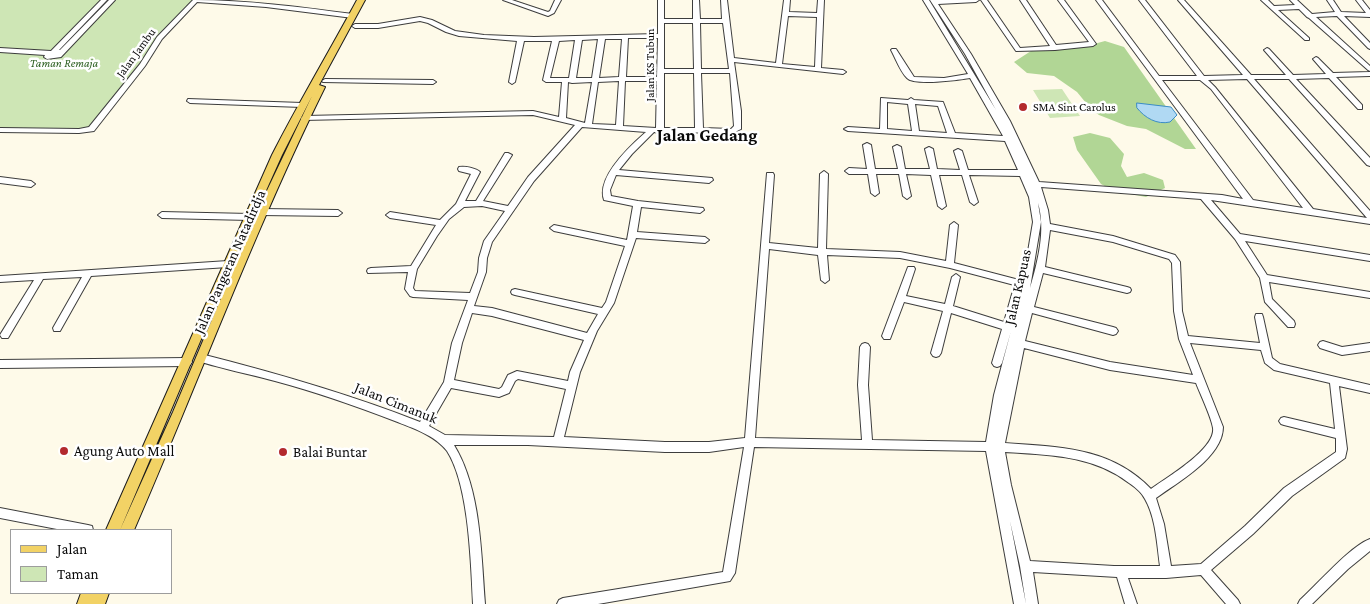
<!DOCTYPE html>
<html>
<head>
<meta charset="utf-8">
<style>
  body { margin:0 }
  #map { position:relative; width:1370px; height:604px; overflow:hidden; background:#fefae9; font-family:"Crimson Pro",serif }
  canvas { display:block }
  .legend { position:absolute; left:10px; top:529px; width:162px; height:65px; box-sizing:border-box; background:#fff; border:1px solid #9d9d9d; margin:0; padding:6px 9px; list-style:none; font-size:15px; color:#0a0a0a }
  .legend li { display:flex; align-items:center; gap:10px; height:25px }
  .legend b { width:25px; border:1px solid #9d9d9d }
</style>
</head>
<body>
<div id="map">
<canvas width="1370" height="604"></canvas>
<ul class="legend">
<li><b style="height:6px;background:#f2d265"></b>Jalan</li>
<li><b style="height:14px;background:#cee6b5"></b>Taman</li>
</ul>
</div>
<script>
const g = document.querySelector('canvas').getContext('2d');
g.lineJoin = 'round';
function paint(path, color) {
  g.fillStyle = color;
  g.fill(path, 'evenodd');
}
function trace(path, color, width, dash) {
  g.strokeStyle = color;
  g.lineWidth = width;
  g.lineCap = dash ? 'butt' : 'round';
  g.setLineDash(dash || []);
  g.stroke(path);
}
function drawText(font, color, halo, rows, align = 'center') {
  g.font = font + ' "Crimson Pro",serif';
  g.lineWidth = 5;
  g.setLineDash([]);
  g.textBaseline = 'middle';
  g.strokeStyle = halo;
  g.fillStyle = color;
  for (const [text, x, y, turn = 0] of rows) {
    g.save();
    g.translate(x, y);
    g.rotate((+turn || 0) * Math.PI / 180);
    g.textAlign = isNaN(turn) ? turn : align;
    if (halo) g.strokeText(text, 0, 0);
    g.fillText(text, 0, 0);
    g.restore();
  }
}
paint(new Path2D(`
  M0 0H193L140 64 123 94 90 128 0 131Z
  M1062 89 1080 116 1050 118 1033 90Z`), '#cee6b5');
paint(new Path2D(`
  M1105 41 1124 47 1196 149H1185L1146 129 1127 126 1099 115 1091 109 1077 92 1054 76 1027 73 1014 62 1031 51 1083 47Z
  M1090 133 1110 138 1124 154 1121 166 1127 177 1144 173 1163 180 1165 188 1146 197 1114 191 1101 184 1077 150 1073 137Z`), '#b1d695');
const water = new Path2D(`
  M1137 103 1171 107 1177 115 1170 122C1157 125 1145 118 1137 108Z`);
paint(water, '#b0d9f3');
trace(water, '#3b8cc6', 1);
const minor = new Path2D(`
  M101 0H107L59 50H60L109 0H115L61 57 47 59 44 57 45 55 0 52V48L51 51Z
  M193 0C247 0 300 7 353 14L356 16 353 18 266 7 197 2 162 39 145 66 94 131 79 133 0 132V128L79 129 89 127 140 64 157 37Z
  M503 0H512L548 12 550 11 555 0H561L554 13 548 16Z
  M658 0H664V19H693V0H699L700 19H722L721 0H727L734 58 776 63 784 0H790L789 12 817 13 818 0H824L821 68 843 70 846 72 843 74 734 62 741 111V129L733 133 654 132 632 154 619 170 712 178 713 180 709 183 616 175 610 190 611 196 638 201 703 208 704 210 700 213 641 207 637 232 705 237 709 240 705 243 636 238 614 303 597 331 580 372 564 437 665 442H709L745 438 767 173H773L774 175 769 243 818 248 820 174 824 171 828 174 826 249 900 252 946 261 950 225 954 222 958 225 954 263 1023 281 1033 222 1029 197 1020 176 969 175 978 202 974 205 970 202 962 175H939L946 206 942 209 938 206 931 175 906 174 911 196 907 199 903 196 899 174H876L879 193 875 196 871 193 868 174H849L845 171 849 168 867 169 863 145 867 143 871 145 875 169H898L893 147 897 145 901 147 905 169H930L925 149 929 147 933 149 937 169 960 170 954 151 958 149 962 151 968 170H1018L1005 141 848 131 844 129 848 127 880 129 881 98 908 100 911 98 914 100 943 102 955 133 1003 136 970 78C959 80 914 86 907 78 900 71 896 59 891 50L892 49H896L914 77 944 78 968 74 923 0H929L996 110 965 54 930 0H979L976 2 938 4 971 54 1010 121 1039 182 1222 195 1243 199 1096 0H1102L1159 76H1197L1139 0H1145L1204 76 1243 75 1178 0H1184L1251 75H1286L1264 50 1267 48 1269 49 1293 75 1326 74 1313 59 1316 57 1318 58 1333 73 1370 72V76L1336 77 1362 105V109H1358L1329 78 1296 79 1370 158V166L1367 165 1289 79H1254L1370 211V224L1211 200 1240 234 1370 255V261L1245 241 1267 275 1370 292V298L1269 282 1272 299 1294 321 1295 324 1294 327H1288L1265 302 1260 278 1235 239 1201 199 1041 187 1048 210 1050 224 1113 236 1175 255 1180 262 1182 311 1188 336 1260 343 1255 317 1256 314H1262L1263 317 1272 358 1280 364 1370 385V393L1339 386 1347 449 1345 458 1292 496 1253 534 1211 570 1238 600 1240 604H1226L1201 575 1166 578H1128L1137 604H1125L1117 577 1033 572 1038 604H1026L1020 566 1010 521 1026 604H1014L986 451 754 447 735 573 730 581 598 604H557L559 600 563 598 723 572 744 447 709 452H665L528 445H454C481 489 481 553 485 604H473C471 563 469 485 447 451 435 435 412 428 395 421 356 406 316 392 275 381 250 374 223 369 198 361L196 358 198 355 201 354C276 373 349 394 420 422L444 382 452 343 468 300 413 297 410 296 405 289 408 272 368 273 367 271 368 269 371 268 411 266 436 225 390 218 386 215 390 212 440 220 456 204 471 174 459 171 458 169 459 167C465 166 476 168 480 172L465 201H476L505 153H508L512 155 483 201 508 206 528 177 575 125 533 115 303 120 301 118 305 116 533 111 559 117 562 82H546L543 80 552 41H524L515 82 512 84 509 82 517 41 459 36 446 32 428 23 420 21 378 28H355L352 26 355 24H378L420 17 432 20 455 31 484 35 534 37 658 34ZM788 16 817 17 815 67 782 64ZM664 23H693L694 69H664ZM700 23H723L729 69H701ZM628 38H658L657 77H626ZM598 39 592 78H576L582 40ZM605 39H622L619 77 599 78ZM575 40 569 78H550L559 41ZM664 73H694L695 128H664ZM701 73H730L734 126 731 129 703 128ZM1247 79 1367 218 1313 209 1215 87 1208 80ZM1162 80H1200L1211 89 1303 208 1253 200ZM619 81 616 125 592 124 598 82ZM625 81H657L656 128 623 126ZM568 82 572 83 592 82 585 123 566 118ZM887 102 908 104 912 131 887 129ZM915 104 938 106 947 133 919 131ZM582 127 646 132C630 146 596 177 604 200L633 206 627 240 554 225 550 228 554 231 625 246 606 302 602 308 515 289 512 290 511 292 512 294 515 295 598 314 587 333 492 308 474 306 486 272 487 258 492 242 534 181ZM1038 203C1046 230 1038 261 1030 288L1041 222ZM482 206 505 211 484 241 479 258 478 272 470 293 415 291 413 288 417 269 437 236 449 219 464 207ZM1050 230 1113 242 1169 259 1172 263 1174 311 1179 339 1193 375 1110 362 1025 341 1032 313 1113 335 1116 334 1118 331 1116 328 1113 327 1034 307 1043 273 1127 293 1130 292 1131 290 1130 288 1127 287 1045 267ZM769 249 818 255 821 280 825 283 829 280 827 255 900 258 950 268 1022 287 1012 325 1020 294 1019 292H1013L1012 294 1004 322 953 306 960 277 956 274 952 277 945 304 906 296 915 269 914 267H908L882 336 884 339H890L904 302 943 311 931 353 933 356 936 357 939 356 941 353 951 313 1002 329 992 363 994 366 997 367 1000 366 1002 363 1011 331 994 395 986 442 872 440 868 385 870 347 868 344 865 343 862 344 860 347 858 385 862 440 755 438ZM472 313 492 316 584 340 570 372 568 381 517 371 508 375 502 387 499 389 454 380 462 343ZM1190 343 1261 350 1265 363 1274 370 1330 383 1335 429 1284 417 1281 418 1279 421 1281 424 1284 425 1336 438V452L1284 488 1245 526 1201 564 1171 566 1164 524 1156 498C1178 482 1223 457 1223 427ZM1024 348 1110 370 1196 383C1201 396 1211 416 1213 428 1216 449 1166 478 1151 489 1111 447 1059 447 1005 443ZM518 379 566 389 554 437 445 435 429 426 451 388 499 397 509 393 515 381ZM1005 452C1049 455 1093 455 1129 483 1135 487 1142 493 1145 499 1156 518 1157 545 1160 566H1114L1030 561 1011 485Z
  M981 0H987L1020 48 1050 46 1020 0H1026L1056 45 1089 42 1058 0H1064L1096 44 1093 46 1055 50 1016 51Z
  M1261 0H1268L1274 6 1295 5 1290 0H1297L1312 14 1335 12 1327 0H1333L1341 12 1366 13 1356 0H1362L1370 10V17L1344 16 1370 43V49L1368 48 1337 16 1316 17 1370 66V71L1368 70 1309 18 1307 17 1299 9 1278 10 1309 38V40H1305Z
  M325 79 433 80 436 82 433 84 323 82 322 81Z
  M188 99 302 103 305 105 302 107 190 103 187 101Z
  M0 177 31 181 35 184 31 187 0 183Z
  M261 209 338 210 342 213 338 216 261 215 257 212Z
  M162 212 250 214 254 217 250 220 162 218 158 215Z
  M228 261 232 264 228 267 91 276 60 331H54L53 328 82 277 43 279 8 338H2L0 335 34 280 0 282V276Z
  M1323 341 1342 347 1370 343V351L1342 355 1320 348 1318 345 1320 342Z
  M187 358 190 359 192 362 190 365 187 366 0 368V360Z
  M0 508 88 525 92 526 93 530H62L0 518Z
  M1370 539V551L1348 569 1312 604H1298L1300 600C1318 584 1349 547 1370 539Z`);
const major = new Path2D(`
  M357 0H365L319 85 325 87C254 231 198 383 134 530H120L173 412 262 201 312 96 282 155 233 264 120 530H106L272 155C299 102 329 52 357 0Z
  M81 593H109L105 604H77Z`);
trace(minor, '#3d3d3d', 2);
trace(major, '#1b1b1b', 2);
paint(minor, '#fff');
paint(major, '#f2d265');
for (const [x, y, r, color] of [
  [1023,107,5,"#b32a2e"],
  [64,451,5,"#b32a2e"],
  [283,452,5,"#b32a2e"]
]) {
  const dot = new Path2D();
  dot.arc(x, y, r, 0, 2 * Math.PI);
  g.fillStyle = color;
  g.fill(dot);
  trace(dot, '#fff', 2);
}
drawText('12px', '#0a0a0a', '#fff', [
  ["Jalan Jambu",136,53,-54],
  ["Jalan KS Tubun",650,65,-90]
]);
drawText('italic 12px', '#2b5e1f', '#fff', [
  ["Taman Remaja",64,63]
]);
drawText('12px', '#0a0a0a', '#fff', [
  ["SMA Sint Carolus",1033,107]
], 'left');
drawText('15px', '#0a0a0a', '#fff', [
  ["Jalan Pangeran Natadirdja",230,262,-66],
  ["Jalan Kapuas",1018,287,-77],
  ["Jalan Cimanuk",396,403,22]
]);
drawText('15px', '#0a0a0a', '#fff', [
  ["Agung Auto Mall",74,451],
  ["Balai Buntar",293,452]
], 'left');
drawText('bold 18px', '#0a0a0a', '#fff', [
  ["Jalan Gedang",707,135]
]);
</script>
</body>
</html>
